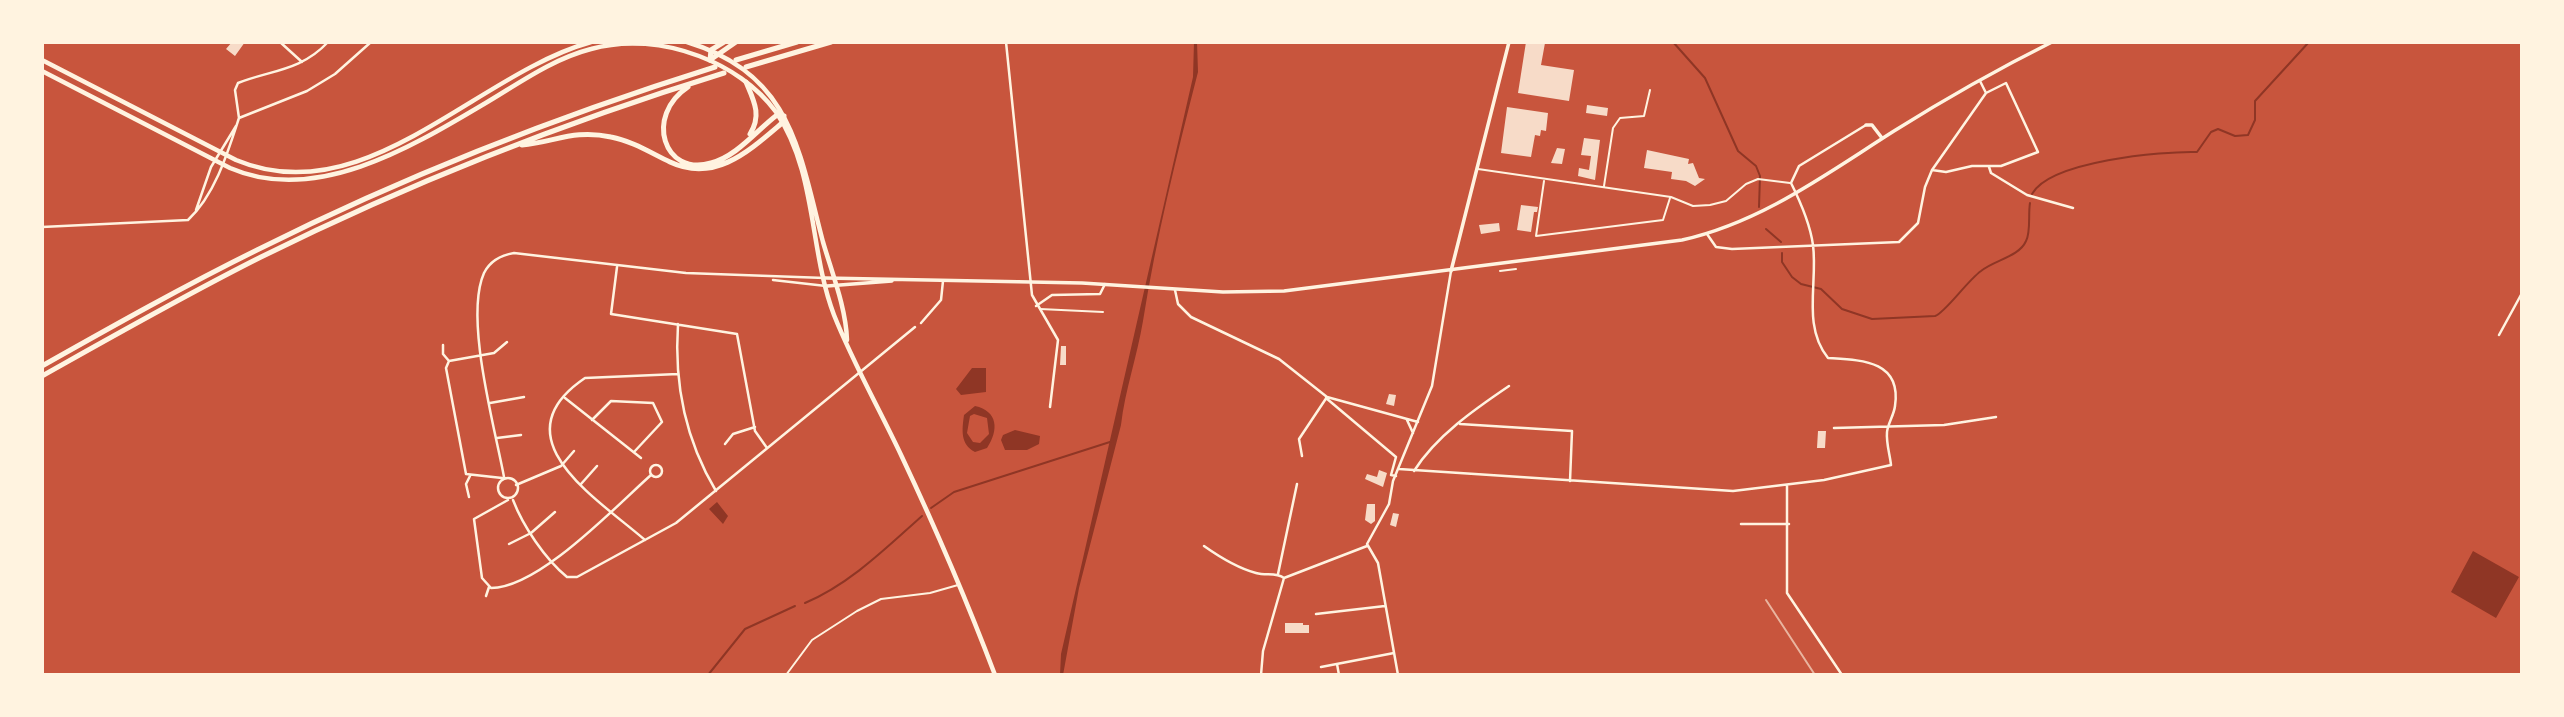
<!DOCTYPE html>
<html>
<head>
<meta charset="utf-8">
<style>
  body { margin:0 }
  #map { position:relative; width:2564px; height:717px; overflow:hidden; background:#c8553d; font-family:"Exo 2",sans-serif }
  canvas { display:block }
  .frame { position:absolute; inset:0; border:44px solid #fff3e0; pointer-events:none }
</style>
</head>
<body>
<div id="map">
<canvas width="2564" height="717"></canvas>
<div class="frame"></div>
</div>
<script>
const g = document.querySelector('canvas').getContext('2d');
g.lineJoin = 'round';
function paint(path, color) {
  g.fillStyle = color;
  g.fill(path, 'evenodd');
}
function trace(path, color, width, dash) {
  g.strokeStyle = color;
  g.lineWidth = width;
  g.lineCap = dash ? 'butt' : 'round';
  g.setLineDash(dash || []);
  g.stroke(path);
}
paint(new Path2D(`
  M1194 42H1197L1198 72C1177 154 1156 238 1143 321 1137 357 1125 390 1121 425L1079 588 1063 675H1060L1061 654 1078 580 1193 77Z
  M972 368H986V392L961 395 956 389Z
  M975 406C998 411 999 430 987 448L975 452C960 444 962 430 964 415ZM974 414 987 418 989 434 980 443 973 442 967 433 970 416Z
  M1015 430 1040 436 1039 444 1027 450H1005L1001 440 1003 435Z
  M717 502 728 516 723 524 709 509Z
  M2473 551 2519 577 2496 618 2451 592Z`), '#8f3625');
trace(new Path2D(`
  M1673 42 1705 78 1738 151 1756 166 1760 176 1759 207
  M2032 194C2050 161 2162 151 2197 152L2211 132 2218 129 2235 136 2248 135 2255 120V101L2309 42
  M1766 229 1781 242
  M1782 253V262L1792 277 1801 284 1821 289 1842 309 1872 319 1935 316C1945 313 1967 281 1981 271 1994 260 2019 257 2026 241 2031 232 2028 214 2030 203
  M931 508 954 492 1113 441
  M805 603C850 584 886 548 922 516
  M708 675 745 629 795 606`), '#8f3625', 2);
paint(new Path2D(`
  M232 42H245L235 56 226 49Z
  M1526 42 1545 43 1541 65 1574 70 1569 101 1518 93Z
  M1587 105 1608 108 1607 116 1586 113Z
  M1507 107 1548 113 1546 131 1541 130 1540 136 1535 135 1531 157 1501 153Z
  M1584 138 1600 140 1595 180 1578 176 1579 168 1589 170 1591 156 1581 155Z
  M1557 148 1565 149 1562 164 1551 163Z
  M1647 150 1689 159 1688 164 1693 163 1699 178 1705 179 1695 186 1686 181 1671 179 1672 172 1644 168Z
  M1521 205 1538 207 1537 212H1534L1531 232 1517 230Z
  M1499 223 1500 231 1481 234 1479 225Z
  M1061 346H1066V365H1060Z
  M1389 394 1396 395 1394 406 1386 404Z
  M1818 431H1826L1825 448H1817Z
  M1379 470 1387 473 1383 487 1365 479 1367 474 1377 477Z
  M1367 504H1375V521L1371 524 1365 520Z
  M1393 513 1399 514 1396 527 1390 525Z
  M1285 623H1303V625H1309V633H1285Z`), '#f7dbc8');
trace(new Path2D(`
  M1500 271 1516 269`), '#fff3e0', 2);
trace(new Path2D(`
  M1478 169 1671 197 1693 206 1710 205 1726 201 1746 184 1758 179 1790 183
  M1544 181 1536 236 1663 220 1670 198
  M1604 186 1613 128 1620 118 1644 116 1650 90
  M1040 309 1103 312
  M786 675 812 640 857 611 881 599 930 593 958 585`), '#fff3e0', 2);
trace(new Path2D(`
  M280 42 302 62
  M1006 42 1032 295 1058 340 1050 407
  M1980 81 1986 93
  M239 118 235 90 238 83C271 70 301 71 328 42
  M1989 167 1991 173 2027 195 2073 208
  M196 210 211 167 236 126
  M42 227 188 220C215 195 228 152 239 118L307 91 335 74 371 42
  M1707 234 1716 247 1732 249 1899 242 1918 223 1925 187 1932 170 1986 93 2006 83 2038 152 2001 166H1972L1946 172 1932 170
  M617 267 611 314 737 334 755 431 767 448
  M773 280 826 286
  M1175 290 1178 304 1191 317 1279 359 1327 397 1418 422
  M1036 306 1052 295 1100 294 1105 284
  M921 323 941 300 943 281
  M678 324C674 383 686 441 716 491
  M2499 335 2522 293
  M443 345V354L449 361
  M565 398 641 458
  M1326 398 1396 457 1391 475 1396 476
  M490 403 524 397
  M592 420 611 401 653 403 662 422 634 452
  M1407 420 1413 433
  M1460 424 1572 431 1570 481
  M1834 428 1944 425 1996 417
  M497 438 521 435
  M725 444 733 434 755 427
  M1302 456 1299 439 1327 397
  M650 471a6 6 0 1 1 12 0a6 6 0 1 1-12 0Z
  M1399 469 1733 491 1824 480 1891 465C1890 455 1886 443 1887 432 1888 423 1894 415 1895 406 1902 360 1860 360 1828 358 1802 326 1818 282 1813 245 1810 223 1801 203 1791 183L1799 166 1866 125
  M1414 471C1436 436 1475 409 1509 386
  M504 477C495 428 464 318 484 273 490 261 502 255 514 253L686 273 825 278
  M502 478 466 474 446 368 449 361 494 353 507 342
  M498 488a10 10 0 1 1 20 0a10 10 0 1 1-20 0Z
  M581 484 597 466
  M516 485 561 466 574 451
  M1787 485V593L1842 675
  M469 497 466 484 470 476
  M508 500 474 519 482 578 491 588C539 588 615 507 651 475
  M513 500C523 526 545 559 567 577H577L676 523 915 327
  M1741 524H1789
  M645 540C598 499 496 438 585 378L678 374
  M509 544 531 533 555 512
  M1204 546C1221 558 1237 568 1256 573 1266 576 1276 572 1284 578
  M1278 574 1297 484
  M486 596 489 587
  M1316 614 1385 606
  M1337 664 1339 675
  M1321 667 1394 653
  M1261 675 1263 651 1284 578 1367 546
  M1398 675 1378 563 1367 544 1389 504 1393 481 1432 386 1451 271`), '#fff3e0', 2.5);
trace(new Path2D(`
  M1451 271 1509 42`), '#fff3e0', 3.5);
trace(new Path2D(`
  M1866 125H1872L1882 138
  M825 278 1082 283 1223 292 1284 291 1682 240C1762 222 1826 174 1894 131 1945 99 1998 69 2052 42
  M827 286 892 281`), '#fff3e0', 3.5);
trace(new Path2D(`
  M687 42C792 74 799 151 823 242 832 273 846 308 847 340
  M42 60 236 160C364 214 476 74 591 42
  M42 71 230 168C315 205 410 148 484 104 518 84 552 59 591 49 626 39 665 43 699 56 728 67 757 86 776 112 817 172 809 250 834 315 853 363 880 410 902 457 936 529 967 601 995 675`), '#fff3e0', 4.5);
trace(new Path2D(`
  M710 60 736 42
  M710 60 711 50 724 42
  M736 60 797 42
  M746 67 831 42
  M746 82C754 101 762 115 750 134
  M522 145C555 142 574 129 611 137 632 141 651 153 670 162 715 183 749 151 782 123L784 116 777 115C757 130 736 157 711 163 664 177 644 116 688 87
  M42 366C113 326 184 286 257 250 405 176 558 116 715 67
  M42 376C115 335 187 294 261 257 410 183 565 122 724 73`), '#fff3e0', 5);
trace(new Path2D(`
  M1766 600 1815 675`), '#e9b49f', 2);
</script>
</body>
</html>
